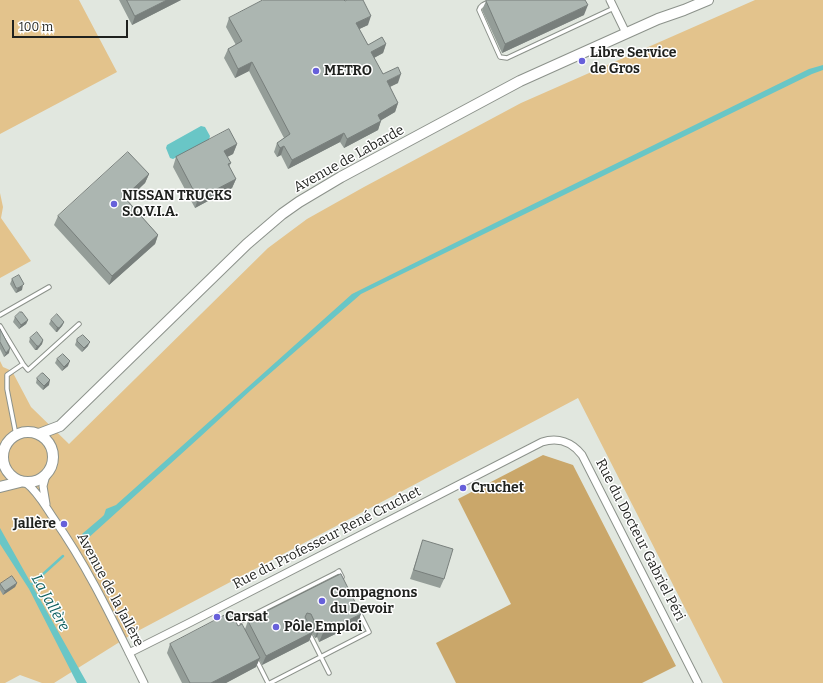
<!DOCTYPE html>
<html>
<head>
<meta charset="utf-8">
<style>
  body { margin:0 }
  #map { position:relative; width:823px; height:683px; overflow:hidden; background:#e1e7df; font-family:Bitter,serif }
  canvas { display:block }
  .scale { position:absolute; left:12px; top:20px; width:116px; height:18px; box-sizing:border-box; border:2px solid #1f211e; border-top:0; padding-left:5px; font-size:12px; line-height:14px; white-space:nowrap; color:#1f211e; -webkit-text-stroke:3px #fff; paint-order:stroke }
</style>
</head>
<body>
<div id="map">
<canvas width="823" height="683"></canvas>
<div class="scale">100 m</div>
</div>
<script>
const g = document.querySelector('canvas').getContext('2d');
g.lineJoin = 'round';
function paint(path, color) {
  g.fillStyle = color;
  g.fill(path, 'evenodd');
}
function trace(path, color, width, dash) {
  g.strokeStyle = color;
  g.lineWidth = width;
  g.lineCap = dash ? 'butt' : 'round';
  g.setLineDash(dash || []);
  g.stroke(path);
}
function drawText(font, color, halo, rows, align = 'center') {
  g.font = font + ' Bitter,serif';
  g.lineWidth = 3;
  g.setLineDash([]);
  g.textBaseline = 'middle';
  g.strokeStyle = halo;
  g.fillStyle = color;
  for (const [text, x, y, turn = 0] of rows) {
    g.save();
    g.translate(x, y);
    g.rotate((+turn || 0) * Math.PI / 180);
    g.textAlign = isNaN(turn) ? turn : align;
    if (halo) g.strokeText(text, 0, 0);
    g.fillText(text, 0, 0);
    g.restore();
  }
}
paint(new Path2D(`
  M0 0H79L117 72 0 134Z
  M755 0H823V683H723L578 398 134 633 54 683H42L20 675 5 683H0V361L3 367 12 371 31 407 69 444 268 248 307 219 364 187 521 103Z
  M0 193 3 207 1 218 31 261 0 278Z`), '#e3c38c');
paint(new Path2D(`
  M543 455 573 465 676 666 642 683H456L436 643 511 604 458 499Z`), '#caa76a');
paint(new Path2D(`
  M823 65V70L812 74 361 294 251 390 200 437 86 540 82 534 102 517 104 515 106 509 116 505 352 294 513 214 809 69Z
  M201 126 205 127 210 136 209 140 173 159 170 158 166 148 167 145Z
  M0 528 87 683H77L29 589 0 544Z`), '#69c6c6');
trace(new Path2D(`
  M31 585 63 556`), '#69c6c6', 2.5);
const lane = new Path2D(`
  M493 0C488 3 480 4 479 10L500 57 507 58 614 8
  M0 315 49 287
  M0 326 23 364 7 375V389L16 435
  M23 364 28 370 79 324
  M240 629 237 623 336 573 339 571 342 577
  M309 633 329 673
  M256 659 268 683
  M270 683 369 632 359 612`);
const street = new Path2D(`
  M610 0 626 33
  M46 475 43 486 46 504
  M26 483C38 492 45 506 54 519 90 570 116 627 144 683
  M129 653 191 622 542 442C558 437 572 442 582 455L698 683`);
const secondary = new Path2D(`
  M3 457a25 25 0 1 1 50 0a25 25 0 1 1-50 0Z
  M39 434 60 426 247 244 282 214 299 202 341 177 520 81 658 19 684 10 708 0
  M0 487 20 482`);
trace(lane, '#8c928b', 5.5);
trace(street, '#8c928b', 9);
trace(secondary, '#8c928b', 12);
trace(lane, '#fff', 3.5);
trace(street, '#fff', 7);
trace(secondary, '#fff', 10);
paint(new Path2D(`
  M119 0H181L132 25Z
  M345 1 368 25 359 29 368 45 386 44 383 53 374 58 383 74 398 83 390 87 398 103 395 112 381 120 378 130 344 148 340 142 288 169 281 155 277 157 274 152 277 143 284 138 249 71 235 78 224 58 228 49 236 45 226 27 229 18Z
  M486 1 584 15 502 53 482 10Z
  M237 144 233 154 227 157 231 163 229 167 236 179 232 188 195 208 173 167 176 157Z
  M149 174 145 183 127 200 158 235 155 244 109 285 54 225 58 216Z
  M12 279 22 290 16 293 15 292 10 284Z
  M15 317 28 320 26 324 19 329 13 322Z
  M51 320 64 322 62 326 57 332H56L49 324Z
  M0 329 9 353 4 357 0 349Z
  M30 338 43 340 42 344 37 350H35L29 342Z
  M77 339 88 346 82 352 75 345Z
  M57 359 68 366 62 371 55 363Z
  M37 378 49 385 43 390 36 383Z
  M423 540 444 579 440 588 410 579Z
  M341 574 358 623 319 642 317 637 315 638 312 633 309 641 262 665 259 659 256 667 226 683H182L167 653 170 644 238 626 245 629 248 621Z
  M17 583 15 587 3 595 0 590V584Z`), '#949d98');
paint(new Path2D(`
  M167 0H181L132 25 135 16Z
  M588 5 584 15 502 53 505 44Z
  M371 16 368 25 353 32 356 23Z
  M386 44 383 53 368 61 371 52Z
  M252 62 249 71 235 78 238 69Z
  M401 74 398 83 383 90 387 81Z
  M398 103 395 112 375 124 378 115Z
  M381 121 378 130 344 148 347 139Z
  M344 133 340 142 288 169 292 160Z
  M237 144 233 154 221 160 224 151Z
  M284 146 281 155 277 157 280 148Z
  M149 174 145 183 121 206 124 197Z
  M236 179 232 188 195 208 198 199Z
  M158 235 155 244 109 285 112 276Z
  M23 285 22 290 16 293 18 288Z
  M28 320 26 324 19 329 21 325Z
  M64 322 62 326 57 332H56L57 327Z
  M43 340 42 344 37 350H35L37 346Z
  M90 342 88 346 82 352 84 348Z
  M10 348 9 353 4 357 6 353Z
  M70 361 68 366 62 371 64 367Z
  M50 380 49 385 43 390 44 386Z
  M17 583 15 587 3 595 5 591Z
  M361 614 358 623 319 642 323 633Z
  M320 628 317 637 315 638 318 629Z
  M313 632 309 641 262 665 266 656Z
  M260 658 256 667 226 683H211Z`), '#787f7c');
const building = new Path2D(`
  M127 0H167L135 16Z
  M263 0H344L345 1 347 0H363L371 16 356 23 368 45 382 37 386 44 371 52 383 74 398 67 401 74 387 81 398 103 378 115 381 121 347 139 344 133 292 160 284 146 280 148 277 143 290 134 252 62 238 69 228 49 242 41 229 18Z
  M487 0H585L588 5 505 44 486 1Z
  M229 129 237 144 224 151 231 163 228 164 236 179 198 199 176 157Z
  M128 152 149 174 124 197 158 235 112 276 58 216Z
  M19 275 24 284 23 285 18 288H16L12 279Z
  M20 312H22L28 320 21 325 15 317Z
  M57 314 64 322 59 328 57 327 51 320Z
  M0 329 10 348 6 353 0 342Z
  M37 332 43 340 39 346H37L30 338Z
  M83 335 90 342 84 348 77 341V339Z
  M63 354 70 361 64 367 57 359Z
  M42 373H43L50 380 44 386 37 379V378Z
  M423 540 453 549 444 579 414 570Z
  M341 574 361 614 323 633 320 628 318 629 311 614 307 613 305 617 313 632 266 656 248 621Z
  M12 576 17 583 5 591 0 584Z
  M231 612 238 626 242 624 260 658 211 683H190L170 644Z`);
paint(building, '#acb6b1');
trace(building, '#787f7c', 1);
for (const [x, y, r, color] of [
  [582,61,4,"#6760da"],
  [316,71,4,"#6760da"],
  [114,204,4,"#6760da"],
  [463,488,4,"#6760da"],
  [64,524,4,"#6760da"],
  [322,601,4,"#6760da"],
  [217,617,4,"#6760da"],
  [276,627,4,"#6760da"]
]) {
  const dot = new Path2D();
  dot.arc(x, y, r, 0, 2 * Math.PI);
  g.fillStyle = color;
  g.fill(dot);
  trace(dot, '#fff', 1.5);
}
drawText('bold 14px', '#1f211e', '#fff', [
  ["Libre Service",590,53],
  ["de Gros",590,69],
  ["METRO",324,71],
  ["NISSAN TRUCKS",122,196],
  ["S.O.V.I.A.",122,212],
  ["Cruchet",471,488],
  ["Jallère",56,524,"right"],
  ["Compagnons",330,593],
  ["du Devoir",330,609],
  ["Carsat",225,617],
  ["Pôle Emploi",284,627]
], 'left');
drawText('14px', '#1f211e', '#fff', [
  ["Avenue de Labarde",349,159,-29],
  ["Rue du Professeur René Cruchet",327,538,-27],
  ["Rue du Docteur Gabriel Péri",640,540,63],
  ["Avenue de la Jallère",110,590,62]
]);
drawText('italic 15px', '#0d5f5f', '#fff', [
  ["La Jallère",50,603,61]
]);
</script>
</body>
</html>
